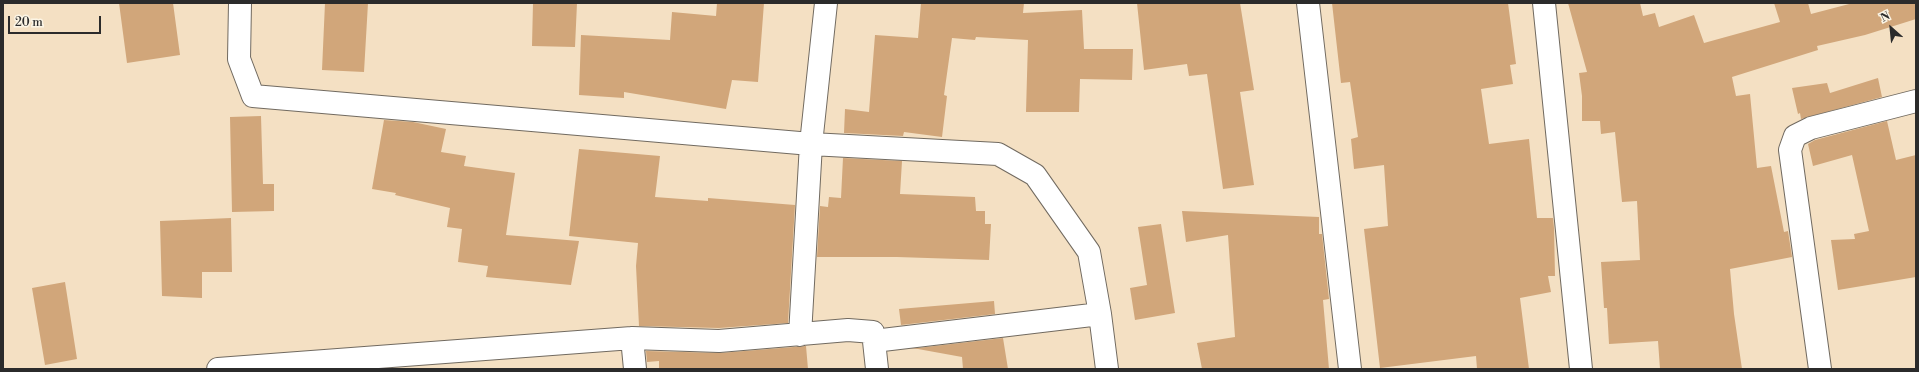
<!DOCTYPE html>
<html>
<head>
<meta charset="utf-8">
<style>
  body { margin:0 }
  #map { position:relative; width:1919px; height:372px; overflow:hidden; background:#f4e0c3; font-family:"Libre Bodoni",serif }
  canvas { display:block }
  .frame { position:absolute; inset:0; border:4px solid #2b2b2b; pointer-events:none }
  .north { position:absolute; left:1871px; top:8px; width:40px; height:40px; -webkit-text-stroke:3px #fcf5e5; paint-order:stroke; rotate:333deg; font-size:11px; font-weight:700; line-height:16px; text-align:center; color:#2b2b2b }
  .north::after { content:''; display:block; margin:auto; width:14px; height:18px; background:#2b2b2b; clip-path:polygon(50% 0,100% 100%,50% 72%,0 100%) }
  .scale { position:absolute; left:8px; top:16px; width:93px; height:18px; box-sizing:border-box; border:2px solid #2b2b2b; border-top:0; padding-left:5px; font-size:12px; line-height:14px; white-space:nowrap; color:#2b2b2b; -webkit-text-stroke:3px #fcf5e5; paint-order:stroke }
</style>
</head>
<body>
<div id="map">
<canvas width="1919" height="372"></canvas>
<div class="frame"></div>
<div class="north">N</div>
<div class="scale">20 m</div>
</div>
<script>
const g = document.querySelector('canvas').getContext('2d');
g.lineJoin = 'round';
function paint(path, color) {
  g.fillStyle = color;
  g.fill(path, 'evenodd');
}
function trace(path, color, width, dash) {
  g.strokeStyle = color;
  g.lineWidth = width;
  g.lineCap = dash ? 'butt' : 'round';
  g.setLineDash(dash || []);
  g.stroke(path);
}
paint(new Path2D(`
  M119 3H173L180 55 127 63Z
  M325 3H368L364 72 322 70Z
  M533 3H577L575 47 532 46Z
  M717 3H764L758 82 732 80 726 109 624 92V98L579 95 581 35 670 40 672 12 716 16Z
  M921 3H1024L1023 13 1082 10 1084 49H1133L1132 80 1080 79 1079 112H1026L1028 40 976 37 975 40 952 38 944 95 947 96 942 137 904 132 903 136 844 133 845 109 869 112 875 35 918 38Z
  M1137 3H1240L1254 90 1240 92 1254 185 1223 189 1207 74 1189 76 1187 64 1144 70Z
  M1332 3H1508L1516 64 1510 65 1513 84 1481 89 1489 144 1529 139 1537 218H1553L1554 228 1555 276H1548L1551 292 1520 298 1529 369H1477L1476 356 1380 368 1364 229 1388 226 1384 165 1354 169 1351 139 1358 137 1350 82 1341 83Z
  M1568 3H1640L1643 16 1655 13 1659 27 1694 15 1704 43 1780 22 1774 3H1808L1811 14 1853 3H1916V19L1865 35 1817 46 1818 50 1732 77 1736 96 1750 94 1757 168 1771 166 1784 232 1788 231 1792 257 1730 269 1734 314 1742 369H1660L1658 341 1609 344 1607 308H1604L1601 262 1640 260 1637 201 1622 202 1615 132 1601 134 1600 121H1582V96L1579 73 1587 72Z
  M1878 78 1882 97 1801 119 1800 113 1798 114 1792 88 1827 83 1830 93Z
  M261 116 263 184H274V211L232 212 230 117Z
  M384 120 413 122 446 129 441 152 466 156 464 166 515 173 506 235 579 241 571 285 486 277 488 266 458 262 462 229 447 227 450 208 395 195 396 193 372 189Z
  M1887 121 1896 160 1916 155V277L1838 290 1831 240 1855 239 1854 234 1869 231 1852 155 1813 166 1808 144 1815 140Z
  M579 149 660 156 655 197 708 201V198L795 205 788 323 719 328 639 326 636 266 638 243 569 236Z
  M843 158 902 161 900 194 975 197 976 211H985V224H991L989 260 897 257H817L820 206 828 207 829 197 841 198Z
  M1182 211 1319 217V234H1322L1329 299 1323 300 1329 369H1202L1197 343 1235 337 1228 235 1186 242Z
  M231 218 232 272H202V298L162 296 160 221Z
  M1161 224 1175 313 1135 320 1130 288 1147 285 1138 227Z
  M65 282 77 359 45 365 32 288Z
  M994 301 995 314 901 325 899 309Z
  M1003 338 1008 369H963L962 357 918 349H909Z
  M806 346 808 369H659V361L647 362 646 351 720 353Z`), '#d1a67a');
const street = new Path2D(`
  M240 3 239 59 253 96 811 144 998 154 1035 175 1089 252 1100 314 1107 369
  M1308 3 1350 369
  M1544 3 1581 369
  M800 335 811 144 826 3
  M632 338 635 369
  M874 341 1100 314
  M218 369 632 338 719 341 848 330 873 332 877 369
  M1820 369 1790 150 1795 136 1811 128 1916 101`);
trace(street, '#716a60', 24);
trace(street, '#fff', 22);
</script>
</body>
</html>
